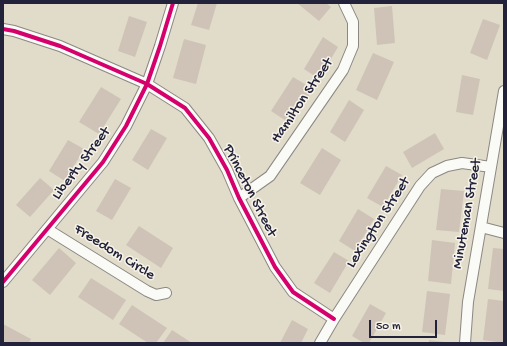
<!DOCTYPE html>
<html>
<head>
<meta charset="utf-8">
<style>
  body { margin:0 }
  #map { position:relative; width:507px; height:346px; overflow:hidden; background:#e1dbc9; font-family:"Gochi Hand",sans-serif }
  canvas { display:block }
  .frame { position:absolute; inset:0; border:4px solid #22223b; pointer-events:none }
  .scale { position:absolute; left:369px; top:320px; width:68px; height:18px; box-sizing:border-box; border:2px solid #22223b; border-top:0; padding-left:5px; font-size:12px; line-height:14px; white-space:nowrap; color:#22223b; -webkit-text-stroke:3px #f7f3e8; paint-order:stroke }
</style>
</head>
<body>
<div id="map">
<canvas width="507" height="346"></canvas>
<div class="frame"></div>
<div class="scale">50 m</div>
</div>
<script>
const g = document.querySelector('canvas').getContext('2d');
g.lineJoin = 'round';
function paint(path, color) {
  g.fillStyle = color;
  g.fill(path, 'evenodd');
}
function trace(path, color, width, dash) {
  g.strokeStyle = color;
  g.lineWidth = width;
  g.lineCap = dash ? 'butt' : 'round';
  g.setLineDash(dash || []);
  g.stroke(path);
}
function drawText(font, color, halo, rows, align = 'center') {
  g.font = font + ' "Gochi Hand",sans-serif';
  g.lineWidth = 3;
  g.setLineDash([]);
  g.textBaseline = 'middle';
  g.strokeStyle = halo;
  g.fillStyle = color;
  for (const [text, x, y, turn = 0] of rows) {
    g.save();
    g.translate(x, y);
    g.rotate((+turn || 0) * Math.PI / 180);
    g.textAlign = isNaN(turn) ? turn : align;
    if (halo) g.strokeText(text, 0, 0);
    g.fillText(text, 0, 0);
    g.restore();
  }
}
paint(new Path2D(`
  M198 3H217L209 30 191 25Z
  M297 3H326L331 7 319 21Z
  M392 6 395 43 377 45 374 8Z
  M129 16 147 22 135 57 118 51Z
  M483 19 500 25 487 60 470 53Z
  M323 37 338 47 319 79 304 69Z
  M184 39 206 45 196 84 173 78Z
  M373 53 394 62 377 100 356 90Z
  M462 75 480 79 473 115 456 112Z
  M293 77 313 89 291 124 271 111Z
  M101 87 121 99 99 134 79 122Z
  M349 100 364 110 345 142 330 132Z
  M151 129 167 138 148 170 132 160Z
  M435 133 444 149 412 168 403 152Z
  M68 140 84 149 65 181 49 171Z
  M322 148 341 160 320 195 300 183Z
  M386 166 402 175 383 207 367 198Z
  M40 178 54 190 30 217 16 205Z
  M115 179 131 188 112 220 96 211Z
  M441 189 464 191 459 232 436 230Z
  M358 209 374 219 355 251 339 241Z
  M139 226 173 248 161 268 126 245Z
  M432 240 455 243 451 284 428 281Z
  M59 248 76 263 50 295 32 280Z
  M493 248 504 249V291L488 289Z
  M334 252 349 261 330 293 314 283Z
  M91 278 126 300 113 320 78 297Z
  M427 291 450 294 445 335 422 332Z
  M488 299 504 301V343L483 340Z
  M370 304 386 313 369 343H364L352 336Z
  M132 305 167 328 156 343H148L119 324Z
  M292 320 308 329 301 343H280Z
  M3 324 31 339 29 343H3Z
  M172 330 192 343H163Z
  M429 340 445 342V343H429Z`), '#cfc3b7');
const street = new Path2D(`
  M3 29 14 31 60 46 147 84 185 108 209 138 227 170 239 198 275 267 293 292 334 319
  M239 198 270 176 343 70 353 46V22L344 3
  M481 227 504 233
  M47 229 147 291 156 295 166 293
  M3 282 103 162 126 126 147 84 160 46 173 3
  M320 343 334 319 420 186 432 173 447 166 462 163 491 167
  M465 343 468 302 504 91`);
trace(street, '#8b8883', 12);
trace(street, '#fafaf7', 10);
trace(new Path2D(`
  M3 29 14 31 60 46 147 84 185 108 209 138 227 170 239 198 275 267 293 292 334 319
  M3 282 103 162 126 126 147 84 160 46 173 3`), '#d6006c', 4);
drawText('15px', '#22223b', '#f7f3e8', [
  ["Hamilton Street",303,101,-56],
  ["Liberty Street",82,164,-53],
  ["Princeton Street",249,191,63],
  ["Minuteman Street",468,214,-80],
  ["Lexington Street",379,223,-57],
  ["Freedom Circle",114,253,32]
]);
</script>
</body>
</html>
